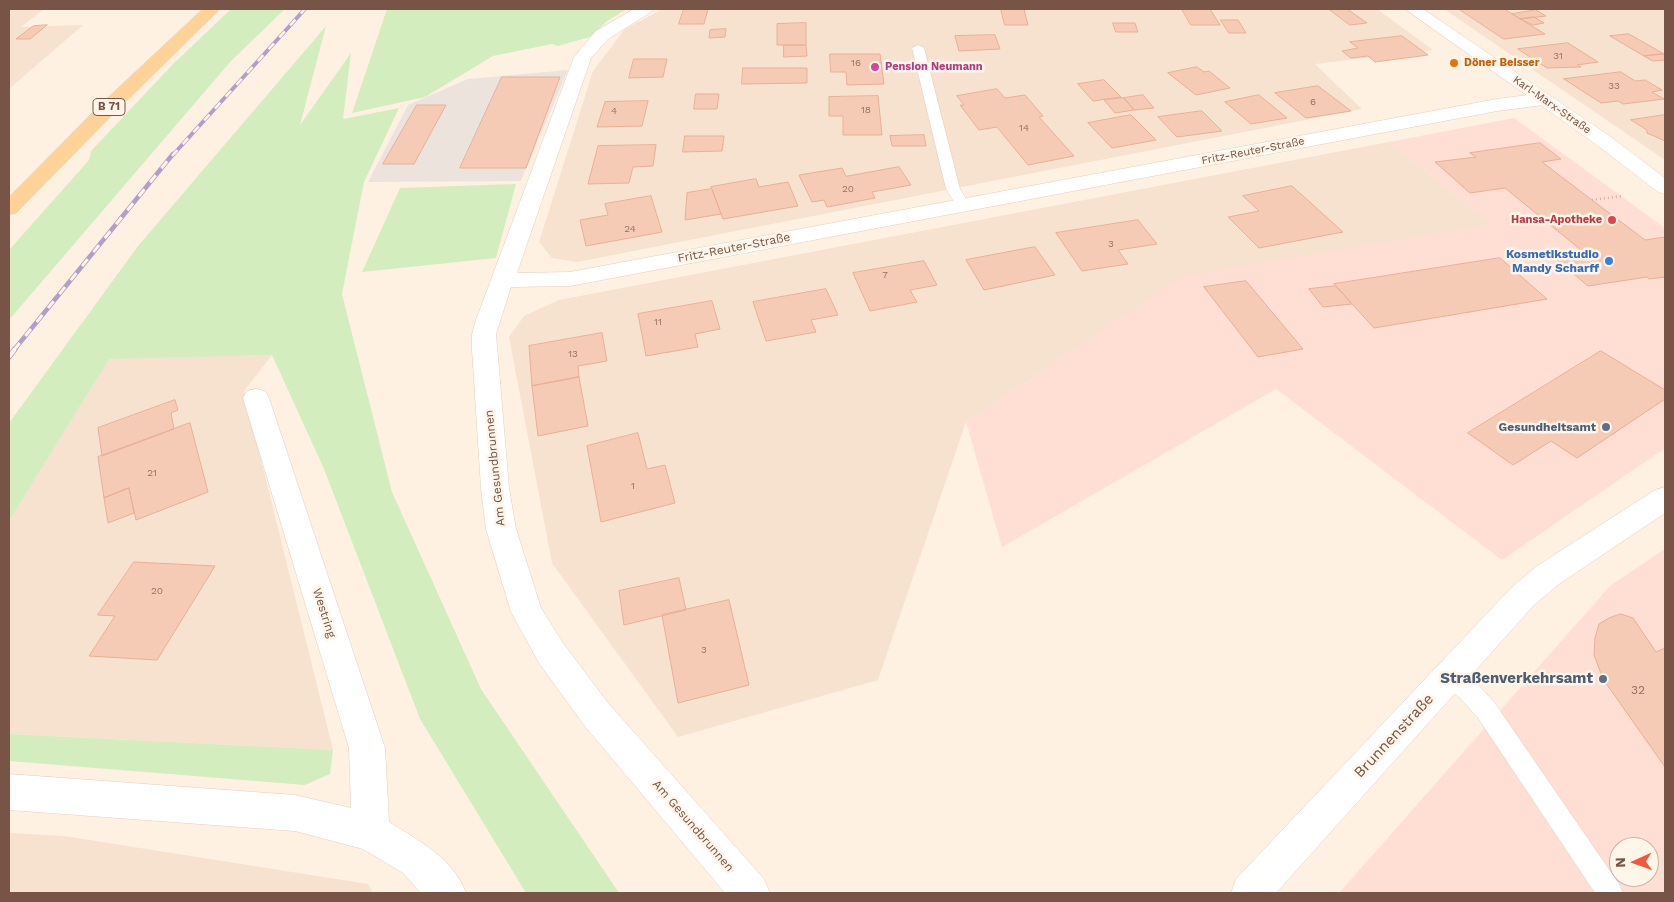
<!DOCTYPE html>
<html>
<head>
<meta charset="utf-8">
<style>
  body { margin:0 }
  #map { position:relative; width:1674px; height:902px; overflow:hidden; background:#fef1e1; font-family:"Work Sans",sans-serif }
  canvas { display:block }
  .frame { position:absolute; inset:0; border:10px solid #775446; pointer-events:none }
  .north { position:absolute; left:1609px; top:837px; width:50px; height:50px; box-sizing:border-box; background:#fff5e9; border:1px solid #c9b5a8; border-radius:50%; rotate:268deg; font-size:14px; font-weight:700; line-height:20px; text-align:center; color:#775446 }
  .north::after { content:''; display:block; margin:auto; width:18px; height:22px; background:#f3583b; clip-path:polygon(50% 0,100% 100%,50% 72%,0 100%) }
</style>
</head>
<body>
<div id="map">
<canvas width="1674" height="902"></canvas>
<div class="frame"></div>
<div class="north">N</div>
</div>
<script>
const g = document.querySelector('canvas').getContext('2d');
g.lineJoin = 'round';
function paint(path, color) {
  g.fillStyle = color;
  g.fill(path, 'evenodd');
}
function trace(path, color, width, dash) {
  g.strokeStyle = color;
  g.lineWidth = width;
  g.lineCap = dash ? 'butt' : 'round';
  g.setLineDash(dash || []);
  g.stroke(path);
}
function drawText(font, color, halo, rows, align = 'center') {
  g.font = font + ' "Work Sans",sans-serif';
  g.lineWidth = 5;
  g.setLineDash([]);
  g.textBaseline = 'middle';
  g.strokeStyle = halo;
  g.fillStyle = color;
  for (const [text, x, y, turn = 0] of rows) {
    g.save();
    g.translate(x, y);
    g.rotate((+turn || 0) * Math.PI / 180);
    g.textAlign = isNaN(turn) ? turn : align;
    if (halo) g.strokeText(text, 0, 0);
    g.fillText(text, 0, 0);
    g.restore();
  }
}
paint(new Path2D(`
  M9 9H44L21 27 83 25 9 89Z
  M663 9H1377L1433 50 1315 64 1362 109 577 262 552 258 539 242 593 71 625 29Z
  M1444 9H1665V160Z
  M1389 142 1492 225 1183 277 966 422 878 680 678 737 552 563 509 337 524 316 559 300Z
  M272 355 244 391 333 750 9 734V521L109 358Z
  M9 833 64 836 368 884 373 893H9Z`), '#f6e2cf');
paint(new Path2D(`
  M1514 118 1665 228V448L1502 560 1276 389 1002 547 966 422 1184 276 1492 225 1389 142Z
  M1665 549V893H1339L1610 586ZM1619 847H1649V877H1619Z`), '#ffded4');
paint(new Path2D(`
  M568 70 521 181 368 182 408 105 468 79Z`), '#ece3dd');
paint(new Path2D(`
  M231 9H285L231 61 9 320V250L89 160 91 151 173 64Z
  M387 9H627L607 21 590 37 558 46 552 44 493 56 425 97 352 113Z
  M326 26 300 125 351 53 343 119 399 108 364 182 342 294 392 492 481 689 619 893H526L420 719 324 469 272 355 109 359 9 521V423L138 246Z
  M516 184 496 258 362 272 400 188Z
  M9 734 333 750 330 774 305 785 9 761Z`), '#d4edbe');
const building = new Path2D(`
  M684 9H708L704 24H679Z
  M1001 9H1024L1028 25H1005Z
  M1182 9H1210L1220 25H1191Z
  M1329 9H1347L1367 23 1350 25Z
  M1459 9H1504L1545 34 1504 39Z
  M1536 10 1546 16 1520 19 1512 14Z
  M1534 17 1544 23 1533 25 1520 19Z
  M1221 20H1238L1246 33H1229Z
  M806 23V45H777V24Z
  M1113 23H1135L1138 32H1116Z
  M47 25 30 39H16L33 26Z
  M726 29 725 37 709 38 710 30Z
  M1629 34 1664 54 1644 56 1610 36Z
  M995 35 1000 49 959 51 955 36Z
  M1402 36 1428 55 1375 62 1368 56 1351 58 1342 51 1358 48 1350 42Z
  M1568 43 1598 62 1577 65 1581 67 1547 68 1518 49Z
  M784 45H806L807 56 784 57Z
  M830 54H880L884 84 847 85 846 72H831Z
  M1664 54 1665 60 1653 61 1644 56Z
  M634 59H667L663 77 629 78Z
  M1197 67 1204 72 1209 71 1230 88 1196 95 1168 73Z
  M743 68H807V83L742 84Z
  M1621 72 1635 81 1645 80 1662 90 1652 92 1664 99 1623 104 1618 101 1601 103 1564 79Z
  M502 77H560L526 168H460Z
  M1104 80 1121 97 1093 101 1078 84Z
  M1318 86 1351 111 1306 118 1275 93Z
  M997 89 1005 98 1025 95 1043 116 1039 117 1074 156 1028 165 997 127 979 130 960 105H964L957 96Z
  M696 94H719L717 109H694Z
  M1143 95 1154 108 1134 110 1124 98Z
  M1259 95 1287 118 1251 124 1225 102Z
  M878 96 882 135H843V116H829V97Z
  M1124 98 1134 110 1115 113 1104 100Z
  M648 101 642 126 597 127 605 102Z
  M417 105H446L414 164H383Z
  M1202 111 1222 131 1177 137 1158 117Z
  M1131 115 1156 140 1112 148 1088 123Z
  M1665 115V141L1647 133V130L1631 120Z
  M924 135 926 146H892L890 136Z
  M685 136H724L722 151 683 152Z
  M1540 143 1561 159 1542 162 1592 200 1645 240 1665 237V277L1649 279 1647 277 1588 286 1550 254 1581 250 1505 188 1470 193 1435 162 1476 157 1470 153Z
  M656 145 653 166 633 167 629 183 588 184 598 146Z
  M899 167 911 185 872 192 875 198 827 207 824 200 812 202 799 175 842 168 846 176Z
  M756 179 759 187 788 182 798 206 723 219 711 187Z
  M1292 186 1343 232 1259 248 1228 217 1259 211 1243 196Z
  M712 189 721 214 685 220 687 193Z
  M651 196 662 232 586 246 580 220 608 215 605 204Z
  M1138 220 1157 244 1118 250 1128 264 1082 271 1056 233Z
  M1035 247 1055 275 984 290 966 260Z
  M1500 258 1547 299 1374 328 1334 284Z
  M924 261 937 285 910 290 917 302 870 311 853 273Z
  M1246 281 1303 349 1258 357 1204 287Z
  M1336 286 1352 304 1323 307 1309 289Z
  M826 289 838 315 811 320 816 332 766 341 753 302Z
  M712 301 720 329 695 334 698 347 646 356 638 314Z
  M602 333 607 361 578 366 579 377 532 386 529 346Z
  M1601 351 1665 390V399L1577 458 1551 441 1513 465 1468 433Z
  M579 377 588 426 538 436 532 386Z
  M175 400 178 410 171 413 174 429 102 456 98 428Z
  M190 423 208 492 136 520 129 488 104 498 98 457Z
  M638 433 647 469 665 465 675 503 601 522 587 446Z
  M129 488 134 513 108 523 104 498Z
  M134 562 215 566 157 660 89 656 115 616 98 615Z
  M679 578 686 610 624 625 619 591Z
  M729 600 749 685 678 703 662 615Z
  M1621 614 1633 618 1656 652 1665 648V767L1603 679 1594 655 1595 638 1599 624 1609 618Z`);
paint(building, '#f6cbb6');
trace(building, '#eab095', 1);
const lane = new Path2D(`
  M918 45 924 48 960 189 970 205 968 208H958L946 189 912 48Z
  M1450 665C1468 672 1481 688 1494 702L1619 884 1623 893H1595L1478 718 1460 698 1442 682 1439 675 1442 668Z`);
const street = new Path2D(`
  M634 9H653L651 12 608 39 591 58 517 273 570 272 1497 99 1543 93 1549 95 1552 99 1549 103 1543 105 1497 111 570 286 511 287 496 334 509 488 516 529 541 608 563 643 608 703 764 879 770 893H725L584 725 539 663 511 612 486 529 481 488 472 349V334L476 320 574 57 596 31Z
  M256 389 265 391 269 398 385 748 389 822C418 840 454 859 466 893H421L403 873 363 849 295 831 9 810V774L295 795 351 808 349 748 243 398 247 391Z
  M1665 487V513L1559 584 1534 605 1276 893H1231L1236 879 1512 587 1537 566 1655 490Z`);
const secondary = new Path2D(`
  M1405 9H1423L1611 137 1665 178V194L1658 192 1597 145Z`);
const primary = new Path2D(`
  M203 9H220L114 113 16 213 9 215V197L100 105Z`);
trace(lane, '#e5cebf', 1);
trace(street, '#e5cebf', 1);
trace(secondary, '#ebcebb', 1);
trace(primary, '#dcd3cf', 1);
trace(new Path2D(`
  M1592 200 1622 196`), '#dbaf99', 2.5, [1, 3]);
paint(lane, '#fff');
paint(street, '#fff');
paint(secondary, '#fff');
paint(primary, '#ffd297');
const railFar2 = new Path2D(`
  M172 156 305 9`);
const railFar1 = new Path2D(`
  M14 350 173 154`);
const rail = new Path2D(`
  M9 357 15 349`);
trace(railFar2, '#b29fc8', 4);
trace(railFar1, '#b29fc8', 4.5);
trace(rail, '#b29fc8', 5.5);
trace(railFar2, '#fff5e9', 2.5, [8]);
trace(railFar1, '#fff5e9', 3, [9]);
trace(rail, '#fff5e9', 4, [11]);
for (const [x, y, r, color] of [
  [1454,63,5,"#e8710a"],
  [875,67,5,"#d1479c"],
  [1612,220,5,"#e0444e"],
  [1609,261,5,"#3f7fe0"],
  [1606,427,5,"#5c6f8a"],
  [1603,679,5,"#5c6f8a"]
]) {
  const dot = new Path2D();
  dot.arc(x, y, r, 0, 2 * Math.PI);
  g.fillStyle = color;
  g.fill(dot);
  trace(dot, '#fff5e9', 2);
}
drawText('10px', '#977262', null, [
  ["31",1558,56],
  ["16",856,63],
  ["33",1614,86],
  ["6",1313,102],
  ["18",866,110],
  ["4",614,111],
  ["14",1024,128],
  ["20",848,189],
  ["24",630,229],
  ["3",1111,244],
  ["7",885,275],
  ["11",658,322],
  ["13",573,354],
  ["21",152,473],
  ["1",633,486],
  ["20",157,591],
  ["3",704,650]
]);
drawText('bold 11px', '#c56008', '#fff5e9', [
  ["Döner Beisser",1464,63]
], 'left');
drawText('bold 11px', '#b23c85', '#fff5e9', [
  ["Pension Neumann",885,67]
], 'left');
drawText('11px', '#775446', '#fff5e9', [
  ["Karl-Marx-Straße",1552,105,35],
  ["Fritz-Reuter-Straße",1253,151,-11]
]);
for (const [x, y, w] of [
  [109,107,32]
]) {
  const box = new Path2D();
  box.roundRect(x - w / 2, y - 8.5, w, 17, 4);
  g.fillStyle = '#fff5e9';
  g.fill(box);
  trace(box, '#775446', 1);
}
drawText('bold 11px', '#775446', null, [
  ["B 71",109,107]
]);
drawText('bold 11px', '#be3a42', '#fff5e9', [
  ["Hansa-Apotheke",1602,220]
], 'right');
drawText('12px', '#775446', '#fff5e9', [
  ["Fritz-Reuter-Straße",734,248,-11],
  ["Am Gesundbrunnen",495,468,-96],
  ["Westring",324,613,72],
  ["Am Gesundbrunnen",693,826,49]
]);
drawText('bold 12px', '#366cbe', '#fff5e9', [
  ["Kosmetikstudio",1599,254],
  ["Mandy Scharff",1599,268]
], 'right');
drawText('bold 12px', '#4e5e75', '#fff5e9', [
  ["Gesundheitsamt",1596,427]
], 'right');
drawText('12px', '#977262', null, [
  ["32",1638,690]
]);
drawText('bold 15px', '#4e5e75', '#fff5e9', [
  ["Straßenverkehrsamt",1593,679]
], 'right');
drawText('15px', '#775446', '#fff5e9', [
  ["Brunnenstraße",1394,736,-47]
]);
</script>
</body>
</html>
